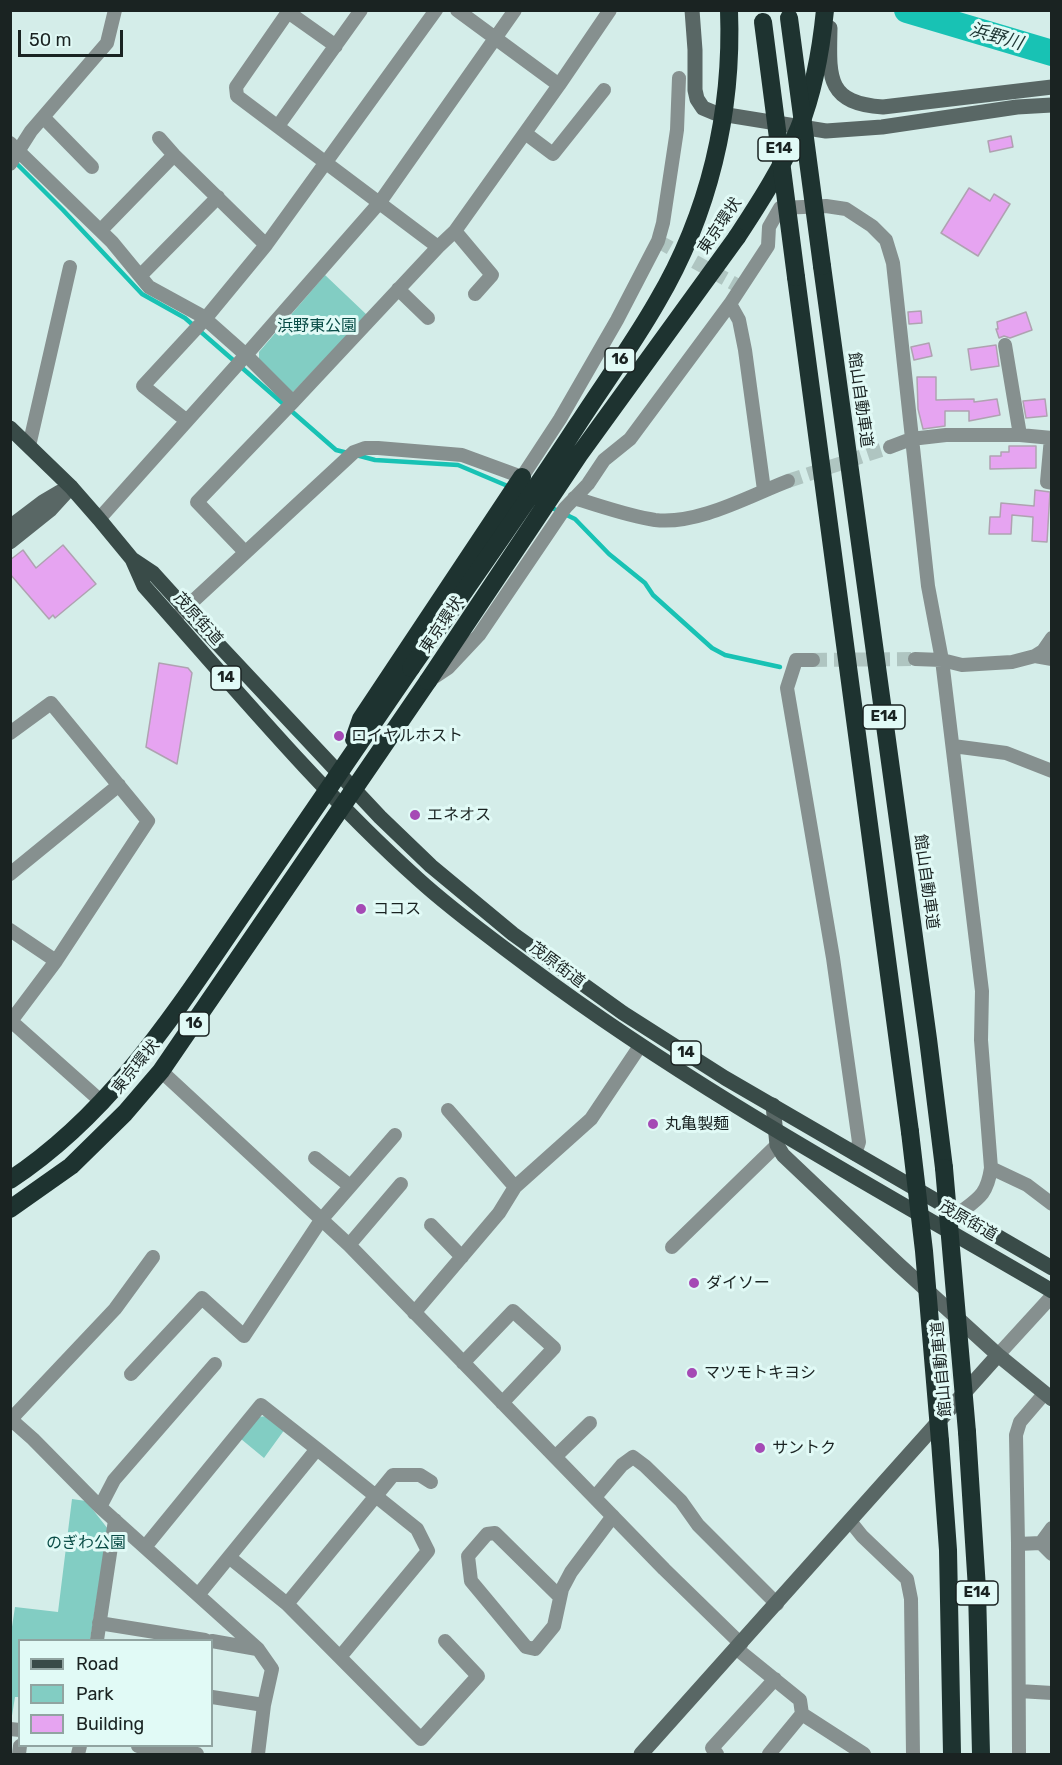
<!DOCTYPE html>
<html>
<head>
<meta charset="utf-8">
<style>
  body { margin:0 }
  #map { position:relative; width:1062px; height:1765px; overflow:hidden; background:#d4ede9; font-family:Rubik,sans-serif }
  canvas { display:block }
  .frame { position:absolute; inset:0; border:12px solid #1a2322; pointer-events:none }
  .legend { position:absolute; left:18px; top:1639px; width:195px; height:108px; box-sizing:border-box; background:#e1faf6; border:2px solid #91a4a1; margin:0; padding:8px 10px; list-style:none; font-size:18px; color:#1a2322 }
  .legend li { display:flex; align-items:center; gap:12px; height:30px }
  .legend b { width:30px; border:2px solid #91a4a1 }
  .scale { position:absolute; left:18px; top:30px; width:105px; height:27px; box-sizing:border-box; border:3px solid #1a2322; border-top:0; padding-left:8px; font-size:18px; line-height:21px; white-space:nowrap; color:#1a2322; -webkit-text-stroke:4px #e1faf6; paint-order:stroke }
</style>
</head>
<body>
<div id="map">
<canvas width="1062" height="1765"></canvas>
<div class="frame"></div>
<ul class="legend">
<li><b style="height:8px;background:#394b48"></b>Road</li>
<li><b style="height:16px;background:#82cdc3"></b>Park</li>
<li><b style="height:16px;background:#e6a4f1"></b>Building</li>
</ul>
<div class="scale">50 m</div>
</div>
<script>
const g = document.querySelector('canvas').getContext('2d');
g.lineJoin = 'round';
function paint(path, color) {
  g.fillStyle = color;
  g.fill(path, 'evenodd');
}
function trace(path, color, width, dash) {
  g.strokeStyle = color;
  g.lineWidth = width;
  g.lineCap = dash ? 'butt' : 'round';
  g.setLineDash(dash || []);
  g.stroke(path);
}
function drawText(font, color, halo, rows, align = 'center') {
  g.font = font + ' Rubik,"Noto Sans JP",sans-serif';
  g.lineWidth = 6;
  g.setLineDash([]);
  g.textBaseline = 'middle';
  g.strokeStyle = halo;
  g.fillStyle = color;
  for (const [text, x, y, turn = 0] of rows) {
    g.save();
    g.translate(x, y);
    g.rotate((+turn || 0) * Math.PI / 180);
    g.textAlign = isNaN(turn) ? turn : align;
    if (halo) g.strokeText(text, 0, 0);
    g.fillText(text, 0, 0);
    g.restore();
  }
}
paint(new Path2D(`
  M325 275 367 315 291 394 259 365V352Z
  M268 1416 285 1429 264 1458 241 1439 257 1417Z
  M72 1499 86 1501 108 1529 90 1640H20L19 1697H15L11 1722 10 1640 15 1607 58 1612Z`), '#82cdc3');
trace(new Path2D(`
  M13 160 63 210 142 294 185 318 336 450 348 453
  M356 455 375 460 458 465 510 487
  M550 507 575 519 609 554 645 583 653 595 712 648 725 655 780 667`), '#18c2b4', 4.5);
trace(new Path2D(`
  M907 10 1052 53`), '#18c2b4', 26);
const building = new Path2D(`
  M1011 136 1013 147 990 152 988 141Z
  M969 188 990 201 994 194 1010 204 978 256 941 233Z
  M921 311 922 323 909 324 908 312Z
  M1026 312 1032 330 1010 338 1004 336 999 338 996 329H998L997 322Z
  M929 343 932 356 914 360 911 347Z
  M996 345 999 366 971 370 968 349Z
  M917 377H936V400L974 399V402L997 399 1000 415 969 421V411H945V426L923 429 918 409Z
  M1045 399 1047 416 1026 418 1023 401Z
  M1009 446H1036V468L990 469V456H1001V452H1009Z
  M1035 490 1050 492 1047 542 1032 541 1033 517 1012 515 1011 534H989L990 517H1000L1001 503 1034 506Z
  M63 545 96 584 55 618 53 615 49 619 10 574V560L23 550 36 568Z
  M159 663 188 668 192 673 177 764 146 747Z`);
paint(building, '#e6a4f1');
trace(building, '#afa2b1', 1.5);
trace(new Path2D(`
  M658 241 740 287
  M788 481 890 447
  M813 660 915 659`), '#afc5c1', 14, [14, 7]);
trace(new Path2D(`
  M336 46 288 12 236 87 237 96 438 247
  M559 85 610 10
  M44 118 92 167
  M278 126 361 10
  M525 133 553 154 604 90
  M159 138 174 155 266 245
  M10 143 112 242 149 287 202 316 246 355 293 402
  M10 164 31 131 107 43 115 10
  M101 230 174 155
  M455 231 492 275 475 294
  M140 276 218 197
  M398 289 428 318
  M730 304 739 320 745 350 764 490
  M1005 345 1020 435
  M187 421 143 386 205 319 266 245 436 10
  M1051 438 1047 482 1052 483
  M29 446 70 267
  M890 447 911 439 946 435H1020L1052 438
  M574 498C601 506 628 516 655 520 698 525 749 496 788 481
  M99 519 246 355 380 202 515 10
  M245 552 197 502 293 402 438 247 455 231 559 85 457 10
  M177 616 354 452 365 448H378L462 455 522 477 560 419 617 320 658 241 663 223 677 130 679 78
  M1035 656 1043 651 1052 638
  M915 659 942 660 962 665 1012 662 1035 656 1052 659
  M813 660H796L787 688 833 958 859 1142 855 1154
  M433 678 448 668 479 635 565 508 588 484 604 460 630 439 730 304 768 246 769 227 780 208 826 206 846 209 872 226 886 240 893 263 928 586 942 660 982 991 981 1040 991 1168C987 1195 979 1198 958 1214
  M10 733 51 703 148 821 56 961 11 1021 103 1103
  M953 746 1006 753 1052 771
  M10 874 119 785
  M10 930 56 961
  M161 1071 349 1245 664 1569 741 1644
  M315 1158 350 1186
  M991 1168 1027 1185 1052 1204
  M515 1187 591 1119 640 1046
  M431 1225 462 1257
  M349 1245 401 1184
  M672 1247 777 1145
  M414 1313 499 1213 515 1187 448 1110
  M998 1355 1052 1296
  M463 1363 513 1311 554 1348 502 1403
  M131 1374 202 1298 244 1336 321 1220 395 1135
  M10 1415 16 1424 33 1439 100 1507 258 1649 272 1669 264 1705 258 1754
  M12 1418 115 1309 153 1257
  M317 1449 417 1529 428 1551 340 1657
  M555 1457 590 1423
  M595 1497 622 1465 633 1457 645 1466 681 1501 698 1525 777 1604
  M100 1507 114 1480 215 1364
  M850 1521 862 1536 907 1579 911 1599 913 1754
  M1041 1543 1052 1554
  M1018 1544 1041 1543 1052 1528
  M145 1547 261 1405 317 1449 198 1595
  M229 1557 287 1604 421 1739 478 1676 445 1641
  M560 1597 495 1533 487 1534 468 1556 471 1581 526 1647 535 1649 554 1626 562 1589 571 1572 613 1516
  M287 1604 393 1475H420L431 1482
  M99 1623 205 1640
  M97 1640 115 1520
  M212 1641 257 1649
  M737 1649 800 1700 802 1714 769 1754
  M1019 1691 1052 1693
  M212 1697 264 1705
  M802 1714 864 1754
  M10 1729 20 1730
  M138 1746 197 1754
  M19 1754 20 1746
  M78 1754 80 1746
  M717 1754 712 1748 775 1679
  M1019 1754 1018 1544 1016 1435 1020 1422 1044 1394`), '#86908f', 14);
trace(new Path2D(`
  M692 10 695 50V90L697 99 703 108 715 113 826 131 882 127 1017 107 1052 105
  M830 28C829 77 826 103 883 107L1052 87
  M10 527 43 502 60 492
  M10 542 50 510 71 487
  M773 1105 777 1145 783 1155 898 1264 998 1355 1052 1399
  M641 1754 998 1355`), '#596765', 15);
trace(new Path2D(`
  M10 428 71 487 99 519 132 559 144 586C233 686 319 790 418 879 454 912 494 940 532 969 696 1091 876 1188 1052 1291
  M132 559 153 573 201 626 380 817 431 866 513 934 623 1013 725 1078 1052 1268`), '#394b48', 15);
trace(new Path2D(`
  M737 237C760 202 783 166 799 128 814 91 821 50 825 10
  M822 266 928 1039 944 1168
  M796 277 910 1132
  M354 739 361 719 522 477
  M10 1180C112 1113 177 1010 244 912 300 831 355 749 411 668
  M10 1209 71 1166 125 1113 161 1071 428 681
  M967 1432 977 1589 981 1754
  M940 1441 948 1550 952 1754`), '#1e3330', 18);
trace(new Path2D(`
  M789 18 822 266
  M763 22 796 277
  M411 668C467 587 524 507 578 424 604 384 633 344 657 302 709 214 733 113 729 10
  M428 681 579 455 737 237
  M910 1132 924 1251 940 1441
  M944 1168 967 1432`), '#1e3330', 18);
for (const [x, y, r, color] of [
  [339,736,6,"#a54ab5"],
  [415,815,6,"#a54ab5"],
  [361,909,6,"#a54ab5"],
  [653,1124,6,"#a54ab5"],
  [694,1283,6,"#a54ab5"],
  [692,1373,6,"#a54ab5"],
  [760,1448,6,"#a54ab5"]
]) {
  const dot = new Path2D();
  dot.arc(x, y, r, 0, 2 * Math.PI);
  g.fillStyle = color;
  g.fill(dot);
  trace(dot, '#e1faf6', 2);
}
for (const [x, y, w] of [
  [779,149,42],
  [620,360,30],
  [226,678,30],
  [884,717,42],
  [194,1024,30],
  [686,1053,30],
  [977,1593,42]
]) {
  const box = new Path2D();
  box.roundRect(x - w / 2, y - 12, w, 24, 4.5);
  g.fillStyle = '#e1faf6';
  g.fill(box);
  trace(box, '#1a2322', 1.5);
}
drawText('bold 15px', '#1a2322', null, [
  ["E14",779,149],
  ["16",620,360],
  ["14",226,678],
  ["E14",884,717],
  ["16",194,1024],
  ["14",686,1053],
  ["E14",977,1593]
]);
drawText('16px', '#1a2322', '#e1faf6', [
  ["東京環状",720,226,-56],
  ["館山自動車道",860,400,82],
  ["茂原街道",198,619,48],
  ["東京環状",442,625,-56],
  ["館山自動車道",926,882,82],
  ["茂原街道",557,965,37],
  ["東京環状",136,1067,-51],
  ["茂原街道",968,1221,30],
  ["館山自動車道",942,1369,-95]
]);
drawText('16px', '#094c46', '#e1faf6', [
  ["浜野東公園",317,326],
  ["のぎわ公園",86,1543]
]);
drawText('16px', '#1a2322', '#e1faf6', [
  ["ロイヤルホスト",351,736],
  ["エネオス",427,815],
  ["ココス",373,909],
  ["丸亀製麺",665,1124],
  ["ダイソー",706,1283],
  ["マツモトキヨシ",704,1373],
  ["サントク",772,1448]
], 'left');
drawText('italic 18px', '#1e3633', '#e1faf6', [
  ["浜野川",996,37,16]
]);
</script>
</body>
</html>
